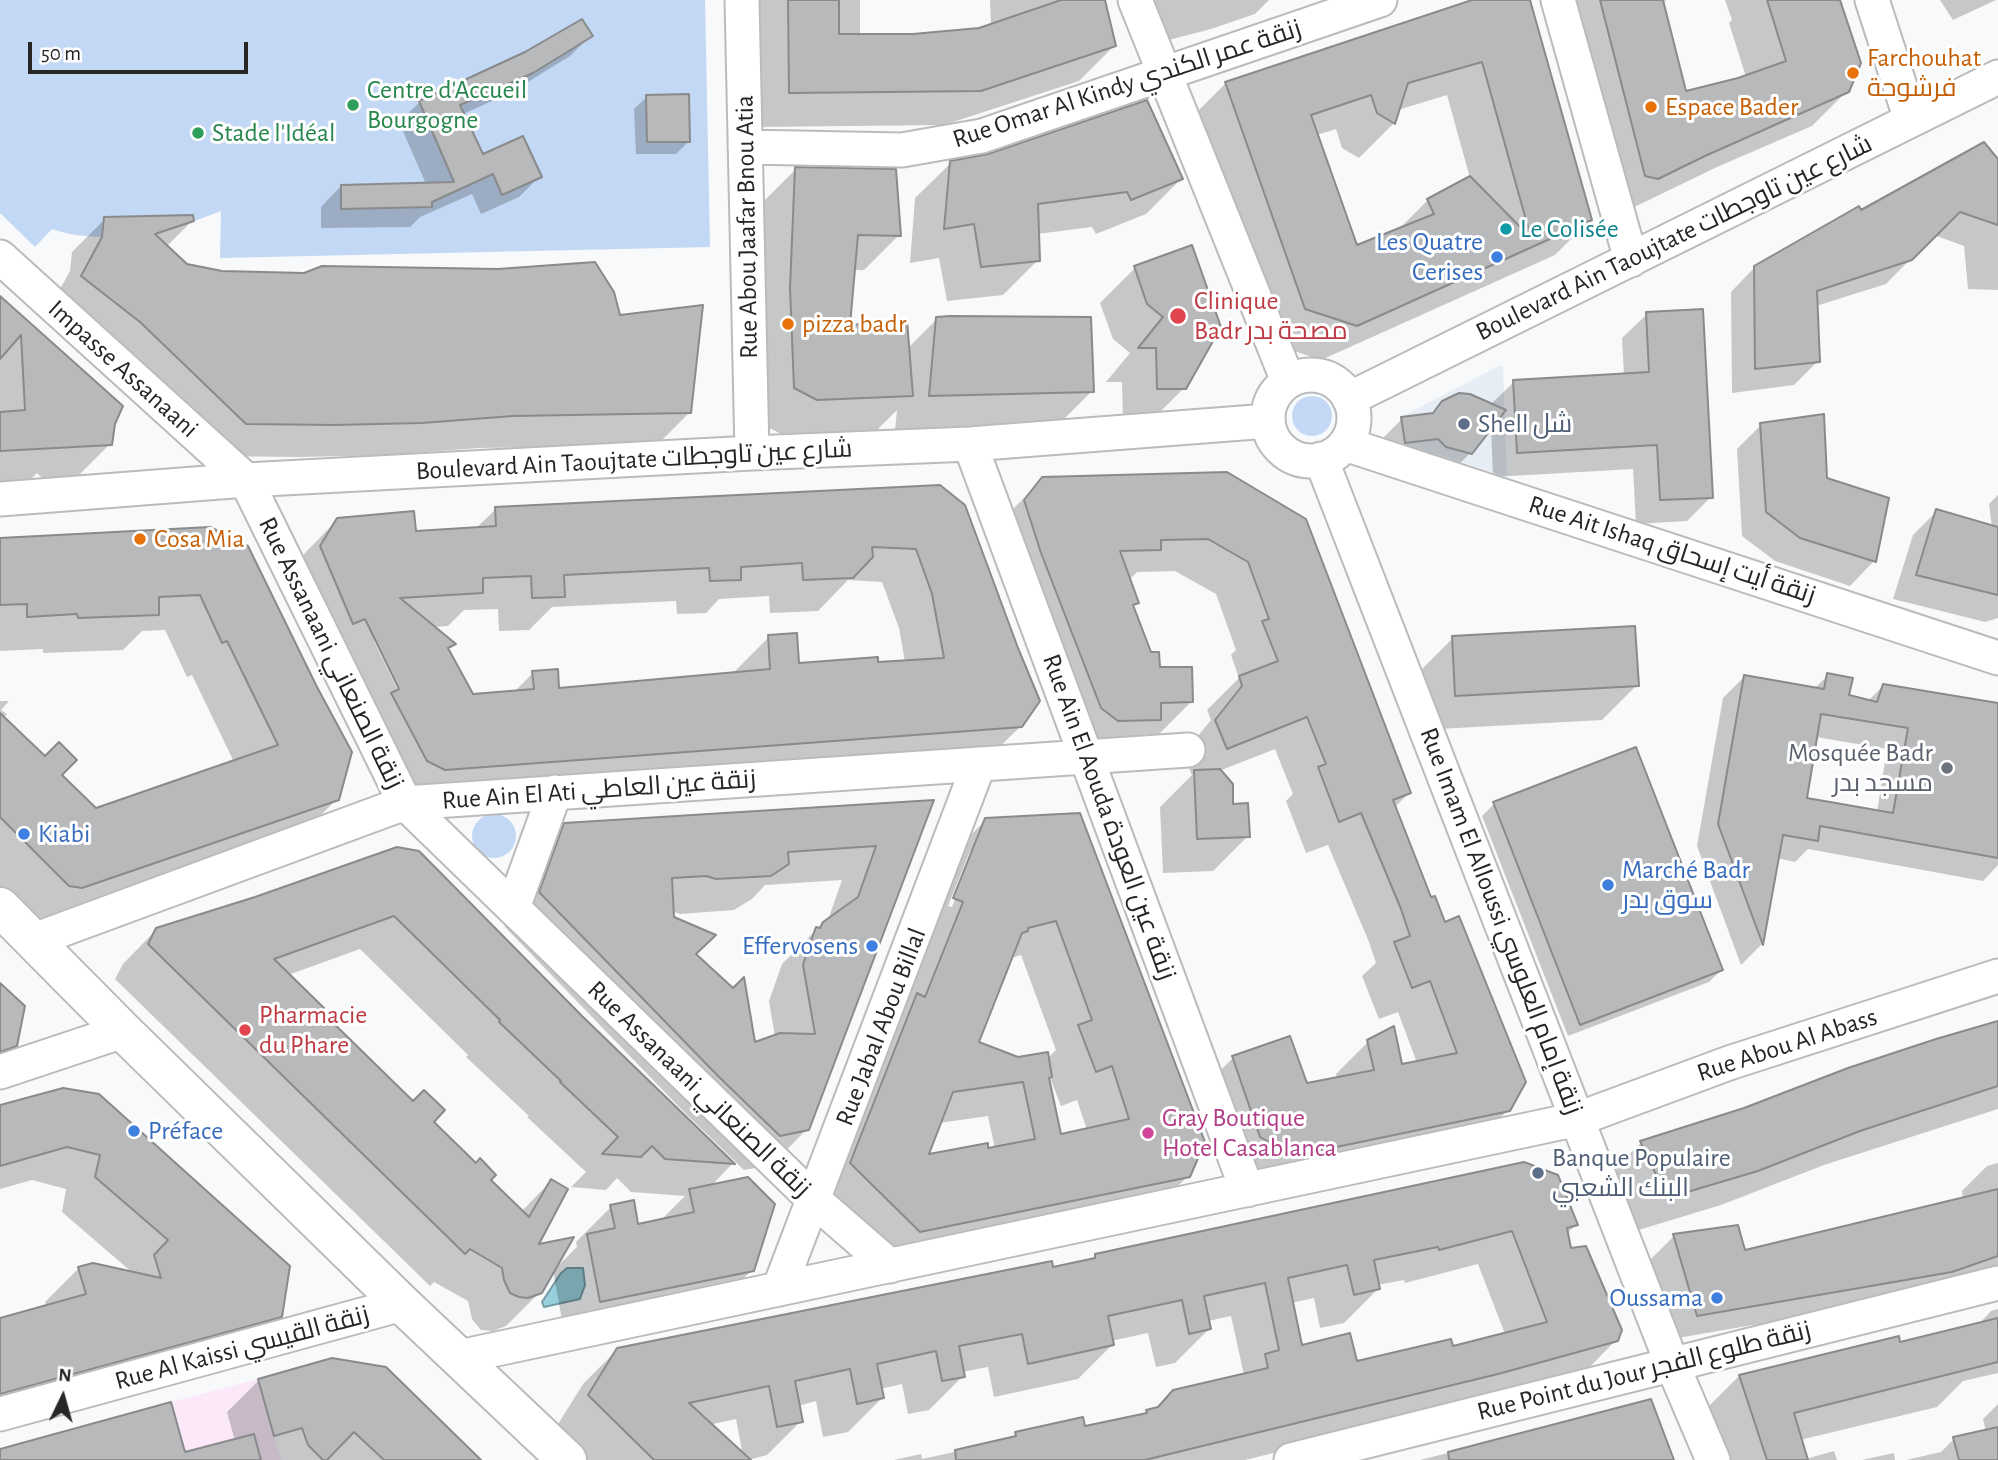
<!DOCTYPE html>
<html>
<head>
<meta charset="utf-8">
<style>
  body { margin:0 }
  #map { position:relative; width:1998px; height:1460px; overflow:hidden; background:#f8f9fa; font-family:"Alegreya Sans",sans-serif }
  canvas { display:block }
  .north { position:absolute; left:28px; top:1362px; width:70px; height:70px; -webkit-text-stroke:5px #fff; paint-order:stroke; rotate:5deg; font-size:19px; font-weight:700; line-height:28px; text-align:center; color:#262626 }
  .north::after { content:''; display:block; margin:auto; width:24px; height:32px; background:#262626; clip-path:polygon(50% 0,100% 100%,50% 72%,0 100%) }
  .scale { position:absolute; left:28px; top:42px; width:220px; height:32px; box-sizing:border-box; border:4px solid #262626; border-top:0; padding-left:9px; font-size:21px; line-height:24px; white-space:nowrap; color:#262626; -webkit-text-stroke:5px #fff; paint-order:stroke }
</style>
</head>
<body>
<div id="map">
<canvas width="1998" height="1460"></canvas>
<div class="north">N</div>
<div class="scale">50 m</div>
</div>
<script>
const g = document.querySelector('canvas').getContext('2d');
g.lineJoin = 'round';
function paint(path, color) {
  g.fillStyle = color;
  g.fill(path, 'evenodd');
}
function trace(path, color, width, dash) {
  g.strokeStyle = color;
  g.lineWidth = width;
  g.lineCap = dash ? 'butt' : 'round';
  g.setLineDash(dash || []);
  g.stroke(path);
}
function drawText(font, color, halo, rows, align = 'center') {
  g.font = font + ' "Alegreya Sans",Cairo,sans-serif';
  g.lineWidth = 6;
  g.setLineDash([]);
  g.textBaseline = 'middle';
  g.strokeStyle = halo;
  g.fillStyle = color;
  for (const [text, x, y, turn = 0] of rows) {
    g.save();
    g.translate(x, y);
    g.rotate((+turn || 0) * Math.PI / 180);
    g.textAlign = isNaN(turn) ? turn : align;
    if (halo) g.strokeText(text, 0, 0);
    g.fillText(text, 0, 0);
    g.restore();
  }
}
paint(new Path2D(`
  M1501 365 1503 367 1507 477 1405 444 1401 417Z`), '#e7edf5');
paint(new Path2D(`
  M258 1379 281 1460H188L171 1402Z`), '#fbe8f8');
paint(new Path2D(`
  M0 0H705L710 247 220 258 221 211C172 231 104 247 52 229L35 247 0 213Z
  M1292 416a20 20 0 1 1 40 0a20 20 0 1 1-40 0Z
  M472 836a22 22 0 1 1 44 0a22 22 0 1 1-44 0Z`), '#c2d8f4');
const water = new Path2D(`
  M567 1268H583L585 1285 580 1299 544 1307 542 1302 561 1273Z`);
paint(water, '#97cfda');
trace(water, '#759ca4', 2);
paint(new Path2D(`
  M755 0H860V36L914 35 979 29 991 25 990 0H1103L1114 46 1079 81 944 125 754 127Z
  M1148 0H1269L1255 14 1211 29 1165 41Z
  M1480 0H1529L1590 220 1555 255 1321 360 1270 343 1191 118 1226 83ZM1447 95 1470 178 1428 200 1398 230 1356 247 1317 135 1336 129 1342 148 1359 158 1394 123 1398 110Z
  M1557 0H1666L1662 4 1685 93 1746 77 1729 23 1732 20 1725 0H1839L1847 91 1812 126 1717 167 1622 213Z
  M1940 0H1996L1953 20Z
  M590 36 570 56 510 93 463 114 482 156 539 177 519 197 481 214 472 194 420 217 410 227 321 228V207L341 186 426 184 399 122 420 102Z
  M647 97 688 142 676 154H636L634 109Z
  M1998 162V290L1968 289 1964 246 1934 235 1886 284 1816 306 1818 361 1794 385 1732 393 1731 292 1755 267 1860 213Z
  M951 163 1181 179 1146 214 1096 234 1092 227 1037 234 1038 260 1003 295 947 301 939 258 910 263 915 198Z
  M796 169 899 235 864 270H853L848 327 908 348 937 319 1092 391 1057 426 895 430 897 410 876 431 781 434 760 423 761 204Z
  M105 219 192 221 166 247 186 266 221 273 304 274 618 317 690 412 657 445 479 448 388 455 300 457 213 456 49 309 70 271 72 252Z
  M1191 248 1184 388 1149 423H1123L1122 382H1106L1130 353 1113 339 1100 303 1135 268Z
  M0 298 113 423 110 444 75 479 45 481 37 473 28 482 0 484Z
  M1647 314 1711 497 1687 521 1636 524 1633 469 1493 477 1491 427 1471 452 1449 475 1380 441 1402 419 1431 415 1443 402 1490 405 1514 382 1624 375 1622 338Z
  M1761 425 1825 479 1874 561 1850 586 1775 561 1742 536 1737 449Z
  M1226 474 1409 793 1394 808 1509 1109 1476 1143 1260 1188 1200 1090 1233 1058 1289 1038 1306 1085 1337 1079 1336 1074 1369 1041 1400 1066 1417 1063 1398 1012 1379 1019 1362 976 1376 963 1369 942 1328 845 1306 853 1286 801 1293 794 1275 749 1219 771 1232 806 1248 836 1213 871 1163 873 1160 807 1192 775 1183 754 1211 720 1207 710 1239 678 1231 655 1236 650 1216 594 1175 571 1137 572 1129 580 1137 602 1132 607 1158 669 1192 701 1159 734H1144L1127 752 1085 753 1010 512 1043 479Z
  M939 487 1021 726 986 760 411 803 287 581 304 554 338 519 415 533 475 529 496 509ZM848 580 882 582 899 628 905 662 798 665 769 637 735 671V674L558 689 533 673 514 692 472 696 447 650 453 644 432 627 448 626 464 610 498 609 499 631 529 630 552 607 676 601 677 614 706 613 719 599 769 596 770 613 818 611ZM374 641H378L404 696 401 697Z
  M1998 495V618L1985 622 1893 599 1913 535 1937 511 1992 527 1989 504Z
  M210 529 337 799 302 834 45 922 34 920 0 887V701H9L1 710 7 714 3 719 95 810 234 762 192 675 187 677 165 630 142 631 123 650 43 653V649L0 651V540Z
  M1453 638 1637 685 1602 720 1421 730 1418 673Z
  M1828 675 1847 696 1868 701 1884 685 1998 721V865L1983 881 1808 849 1795 862 1777 858 1762 944 1741 965 1697 846 1723 698 1744 677 1814 689ZM1816 737 1887 749 1877 812 1805 800Z
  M931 802 807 1129 772 1165 744 1170 683 1111 505 927 530 860 565 824ZM842 880 828 920 817 929 782 964 769 1001 775 1037 754 1045 694 955 673 918 672 911 680 914 734 910 752 899 765 885Z
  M1494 804 1721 970 1709 982 1568 1036 1482 816Z
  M1079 815 1188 1176 1153 1211 885 1266 816 1198 950 855 986 820ZM970 851H974L952 907 948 906ZM1021 955 1056 1050 1047 1059H1018L977 1043 1011 958ZM1047 1075H1049L1061 1106 1077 1100 1087 1130 1059 1136ZM988 1116 995 1149 926 1157 939 1123Z
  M397 848 581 1017 732 1164 710 1187 752 1270 717 1305 565 1336 553 1271 540 1292 506 1326 493 1331 481 1330 472 1319 468 1301 434 1282 430 1286 115 979 123 964 157 929 255 899ZM360 949 468 1055 466 1057 529 1116 527 1117 586 1172 571 1187 606 1190 617 1178 631 1192 685 1196 659 1222 637 1226 611 1207 576 1242 577 1247 555 1269 535 1247 551 1181 521 1212 318 1011 288 975Z
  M1998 1022V1109L1824 1165 1721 1205 1632 1232 1606 1177 1641 1143 1744 1110Z
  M63 1089 281 1316 246 1350 0 1418V1320L47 1307 45 1302 79 1268 134 1274 62 1212 66 1189 32 1180 0 1189V1107Z
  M1998 1163V1271L1926 1295 1672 1339 1650 1260 1674 1236 1743 1252 1963 1199 1962 1191 1987 1166Z
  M1576 1225 1566 1234 1570 1250 1616 1340 1582 1375 1540 1387 1245 1460H894L921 1454 922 1459 1010 1440 1016 1434 1084 1428 1143 1416 1147 1412 1155 1410 1173 1392 1244 1375 1231 1316 1208 1321 1209 1329 1175 1363 1156 1367 1148 1333 1111 1341 1112 1345 1078 1379 994 1397 988 1367 962 1372 963 1376 929 1410 908 1414 902 1384 880 1389 882 1398 848 1432 823 1437 816 1401 798 1406 801 1421 767 1455 748 1460H586L555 1429 583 1384 617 1350 1052 1269 1090 1261 1096 1255ZM1478 1264 1505 1334 1451 1348 1356 1363 1301 1347 1291 1303 1314 1298 1320 1328 1344 1323 1378 1289 1377 1285 1404 1280 1405 1283ZM736 1419 743 1456 709 1425Z
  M1998 1309V1373L1963 1381 1937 1407 1800 1440 1806 1459 1834 1451 1837 1460H1713L1699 1416 1739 1376 1898 1338 1899 1344 1978 1325 1991 1311Z
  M259 1380 479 1460H97L184 1454 235 1441 227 1412Z
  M1650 1402 1672 1460H1420Z
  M1998 1404V1460H1906L1941 1452 1954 1439 1988 1441 1983 1419Z
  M1894 1453 1895 1460H1862Z`), '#0003');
const building = new Path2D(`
  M788 0H839V34H913L979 28 1061 0H1105L1116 46 981 91 789 93Z
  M1472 0H1530L1592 220 1357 326 1305 309 1225 82ZM1482 62 1531 238 1470 176 1427 199 1434 214 1357 245 1311 115 1371 95 1377 113 1395 124 1408 83Z
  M1600 0H1663L1686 91 1738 78 1786 61 1767 0H1840L1861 63 1849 92 1705 156 1658 179 1645 176Z
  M582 19 593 36 533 73 460 105 483 154 523 136 542 177 502 195 493 174 432 202V207L341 209V185L454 182 419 101 525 52Z
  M689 94 690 142H647L646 95Z
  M1147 100 1183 179 1131 200 1127 192 1038 204 1040 261 981 267 974 224 944 229 950 161 988 154Z
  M1984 142 1998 159V225L1960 212 1912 260 1817 291 1820 362 1755 369 1754 266 1859 206 1861 210Z
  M795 167 896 169 901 236 858 235 850 325 907 320 913 396 817 400 794 388 790 288Z
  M193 215 194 221 155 234 187 264 222 271 304 273 322 266 498 269 595 262 614 292 620 315 703 305 691 413 513 416 422 423 334 425 246 424 140 322 81 276 102 237 104 217Z
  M1192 245 1221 327 1186 389H1157L1156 348H1138L1163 317 1147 304 1134 266Z
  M0 296 123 406 115 424 112 445 0 451V412L25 410 21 335 0 359Z
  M1703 309 1713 498 1660 500 1657 445 1517 453 1513 380 1649 372 1646 312Z
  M950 316 1091 317 1094 392 929 396 936 317Z
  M1459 393 1470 394 1506 410 1472 454 1446 447 1438 439 1405 443 1401 417 1433 413 1442 401Z
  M1824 414 1827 478 1889 498 1876 562 1800 538 1766 512 1760 423Z
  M1227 472 1306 519 1411 793 1393 800 1431 897 1435 896 1445 922 1459 916 1526 1082 1510 1111 1293 1156 1260 1137 1232 1056 1290 1036 1307 1083 1374 1070 1367 1040 1394 1026 1402 1064 1457 1053 1430 981 1412 988 1394 942 1410 936 1401 909 1361 813 1339 822 1318 767 1326 764 1307 717 1227 749 1215 720 1242 686 1239 676 1278 661 1262 621 1269 619 1248 562 1208 539 1161 540V550L1120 551 1139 603 1133 605 1151 652H1159L1160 667H1192L1193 702 1161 703V720L1118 721 1101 708 1041 553 1024 500 1042 477Z
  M940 485 965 505 1018 648 1040 701 1022 727 445 770 427 761 391 693 399 689 365 619 353 624 320 546 337 518 414 511 416 531 496 526 495 507ZM872 547 916 549 932 594 944 658 878 662V657L799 663 797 633 768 635 770 669 559 688 558 669 532 671 534 689 473 694 448 648 456 644 400 598 483 593V578L531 576 532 598 565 597 564 575 709 568 710 581 741 580V567L802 563 803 580 853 578 873 557Z
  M1936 509 1998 527V595L1916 575Z
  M210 527 248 546 317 687 352 752 339 800 82 888 69 886 0 817V713L45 756 59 742 77 760 62 775 96 808 278 745 227 641 222 643 200 595 159 597V615L78 618 77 614 27 617V604L0 605V538Z
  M1635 626 1639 686 1455 696 1452 636Z
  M1827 673 1853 678 1849 695 1877 702 1883 684 1998 703V858L1820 826 1818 841 1783 835 1763 945 1718 824 1744 675 1824 689ZM1821 714 1908 728 1893 813 1807 798Z
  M1636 747 1723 970 1580 1025 1493 802Z
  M1220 769 1233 784V804L1248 803 1250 837 1197 839 1194 770Z
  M934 800 809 1130 780 1136 718 1076 539 892 564 823ZM876 846 858 897 823 922 820 928 816 927 809 946 803 965 815 1034 780 1033 755 1042 744 977 733 988 696 954 716 935 674 917 672 878 706 876 716 879 771 876 789 864 788 852Z
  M1080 813 1205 1142 1190 1177 920 1232 850 1163 917 993 925 997 963 902 953 898 985 818ZM1056 921 1092 1020 1078 1025 1096 1072 1112 1066 1129 1119 1061 1134 1049 1078 1052 1077 1048 1052 1018 1057 979 1042 1022 933 1028 931V928ZM1023 1082 1035 1139 988 1148V1143L929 1154 953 1092Z
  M397 847 419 851 582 1016 735 1164 665 1159 652 1146 641 1157 602 1154 618 1137 560 1082 561 1081 499 1022 500 1020 394 916 274 959 324 1008 321 1011 413 1101 424 1090 445 1110 434 1122 476 1163 480 1158 496 1175 491 1180 529 1217 551 1179 568 1189 539 1244 574 1237 542 1293 528 1298 519 1297 510 1293 504 1280 502 1268 470 1249 465 1254 148 944 156 928 255 897Z
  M0 983 25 1006 17 1046 0 1052Z
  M1998 1021V1086L1860 1131 1758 1171 1667 1198 1640 1141 1744 1108 1848 1068 1936 1039Z
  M63 1088 99 1094 290 1266 282 1317 0 1394V1318L86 1294 78 1267 93 1263 161 1278 154 1255 168 1240 95 1177 100 1155 67 1147 0 1166V1105Z
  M1524 1162 1558 1175 1578 1225 1567 1228 1571 1248 1586 1246 1622 1330 1618 1341 1498 1374 1145 1460H956L955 1450 1016 1436 1015 1432 1083 1417 1085 1426 1147 1413 1146 1410 1158 1407 1173 1390 1268 1368 1265 1354 1279 1350 1265 1283 1204 1296 1211 1329 1189 1334 1182 1300 1108 1316 1114 1345 1028 1364 1022 1334 959 1346 965 1377 942 1381 936 1351 877 1364 884 1398 857 1404 850 1369 795 1381 803 1422 777 1427 769 1386 689 1403 751 1460H654L588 1395 617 1348 1052 1261 1053 1267 1095 1258V1254ZM1512 1231 1547 1322 1453 1346 1451 1339 1357 1361 1350 1333 1302 1345 1288 1278 1347 1265 1354 1295 1380 1289 1374 1260 1438 1247 1439 1250Z
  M748 1177 775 1204 754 1271 600 1302 587 1234 615 1228 610 1205 634 1200 638 1224 694 1212 689 1189Z
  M1998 1189V1256L1952 1272 1697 1316 1673 1234 1738 1225 1745 1250Z
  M1998 1318V1362L1794 1413 1808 1460H1767L1739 1375 1899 1336 1900 1342Z
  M332 1358 386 1367 481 1460H384L354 1432 327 1460H323L308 1445 302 1428 274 1436 258 1379Z
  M1651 1399 1674 1460H1449L1448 1452Z
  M171 1402 185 1452 254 1434 261 1460H0V1449Z
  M1998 1427V1460H1959L1953 1437Z`);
paint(building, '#b8b9ba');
trace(building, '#898a8b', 2);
const minor = new Path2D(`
  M742 0 752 453
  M1135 0 1288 381
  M1558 0 1631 260
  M1872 0 1911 120
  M745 147 902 150 982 136 1380 0
  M0 257 246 480 405 803 814 1200 890 1266
  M1268 418a43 43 0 1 1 86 0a43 43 0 1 1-86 0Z
  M1349 399 1998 77
  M970 444 1247 1190
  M1345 444 1998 658
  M1321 459 1672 1364 1713 1460
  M0 499 246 480 752 453 970 444 1268 421
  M513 908 555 792
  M34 940 405 803 1188 750
  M0 1072 123 1031
  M779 1289 979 764
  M459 1357 1578 1119 1729 1063 1998 976
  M0 1414 402 1304
  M1291 1460 1998 1283`);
const major = new Path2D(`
  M0 907 123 1031 402 1304 567 1460`);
trace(minor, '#babbbc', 37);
trace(major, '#babbbc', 42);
trace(minor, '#fff', 33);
trace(major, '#fff', 38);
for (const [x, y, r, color] of [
  [1853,73,7,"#e8710a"],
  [353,105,7,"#2e9e5b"],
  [1651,107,7,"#e8710a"],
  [198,133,7,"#2e9e5b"],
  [1506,229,7,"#0f9aa8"],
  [1497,257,7,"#3f7fe0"],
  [1178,316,9,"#e0444e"],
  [788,324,7,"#e8710a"],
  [1464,424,7,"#5c6f8a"],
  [140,539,7,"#e8710a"],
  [1947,768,7,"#6b7280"],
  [24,834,7,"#3f7fe0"],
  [1608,885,7,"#3f7fe0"],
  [872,946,7,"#3f7fe0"],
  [245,1030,7,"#e0444e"],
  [134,1131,7,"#3f7fe0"],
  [1148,1133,7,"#d1479c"],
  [1538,1173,7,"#5c6f8a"],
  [1717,1298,7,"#3f7fe0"]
]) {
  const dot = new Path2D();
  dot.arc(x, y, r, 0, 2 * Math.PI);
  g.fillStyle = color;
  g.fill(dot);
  trace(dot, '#fff', 2.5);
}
drawText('26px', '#c56008', '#fff', [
  ["Farchouhat",1867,58],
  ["فرشوحة",1867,88],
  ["Espace Bader",1665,107],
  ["pizza badr",802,324],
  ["Cosa Mia",154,539]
], 'left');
drawText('26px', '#262626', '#fff', [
  ["Rue Omar Al Kindy زنقة عمر الكندي",1127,84,-18],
  ["Rue Abou Jaafar Bnou Atia",747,227,-91],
  ["Boulevard Ain Taoujtate شارع عين تاوجطات",1674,238,-26],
  ["Impasse Assanaani",123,369,42],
  ["Boulevard Ain Taoujtate شارع عين تاوجطات",634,460,-3],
  ["Rue Ait Ishaq زنقة أيت إسحاق",1672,550,18],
  ["Rue Assanaani زنقة الصنعاني",331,653,64],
  ["Rue Ain El Ati زنقة عين العاطي",599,790,-4],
  ["Rue Ain El Aouda زنقة عين العودة",1109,817,70],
  ["Rue Imam El Alloussi زنقة إمام العلوسي",1501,921,69],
  ["Rue Jabal Abou Billal",881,1027,-69],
  ["Rue Abou Al Abass",1787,1045,-18],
  ["Rue Assanaani زنقة الصنعاني",699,1089,44],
  ["Rue Al Kaissi زنقة القيسي",242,1348,-15],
  ["Rue Point du Jour زنقة طلوع الفجر",1644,1371,-14]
]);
drawText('26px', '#27864d', '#fff', [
  ["Centre d'Accueil",367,90],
  ["Bourgogne",367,120],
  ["Stade l'Idéal",212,133]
], 'left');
drawText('26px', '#0d838f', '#fff', [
  ["Le Colisée",1520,229]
], 'left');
drawText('26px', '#366cbe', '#fff', [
  ["Les Quatre",1483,242],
  ["Cerises",1483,272],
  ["Kiabi",38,834,"left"],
  ["Marché Badr",1622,870,"left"],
  ["سوق بدر",1622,900,"left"],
  ["Effervosens",858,946],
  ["Préface",148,1131,"left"],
  ["Oussama",1703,1298]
], 'right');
drawText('26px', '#be3a42', '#fff', [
  ["Clinique",1194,301],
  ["Badr مصحة بدر",1194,331],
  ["Pharmacie",259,1015],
  ["du Phare",259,1045]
], 'left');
drawText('26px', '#4e5e75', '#fff', [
  ["Shell شل",1478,424],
  ["Banque Populaire",1552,1158],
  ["البنك الشعبي",1552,1188]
], 'left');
drawText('26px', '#5b616d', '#fff', [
  ["Mosquée Badr",1933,753],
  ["مسجد بدر",1933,783]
], 'right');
drawText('26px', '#b23c85', '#fff', [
  ["Gray Boutique",1162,1118],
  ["Hotel Casablanca",1162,1148]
], 'left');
</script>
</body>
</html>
